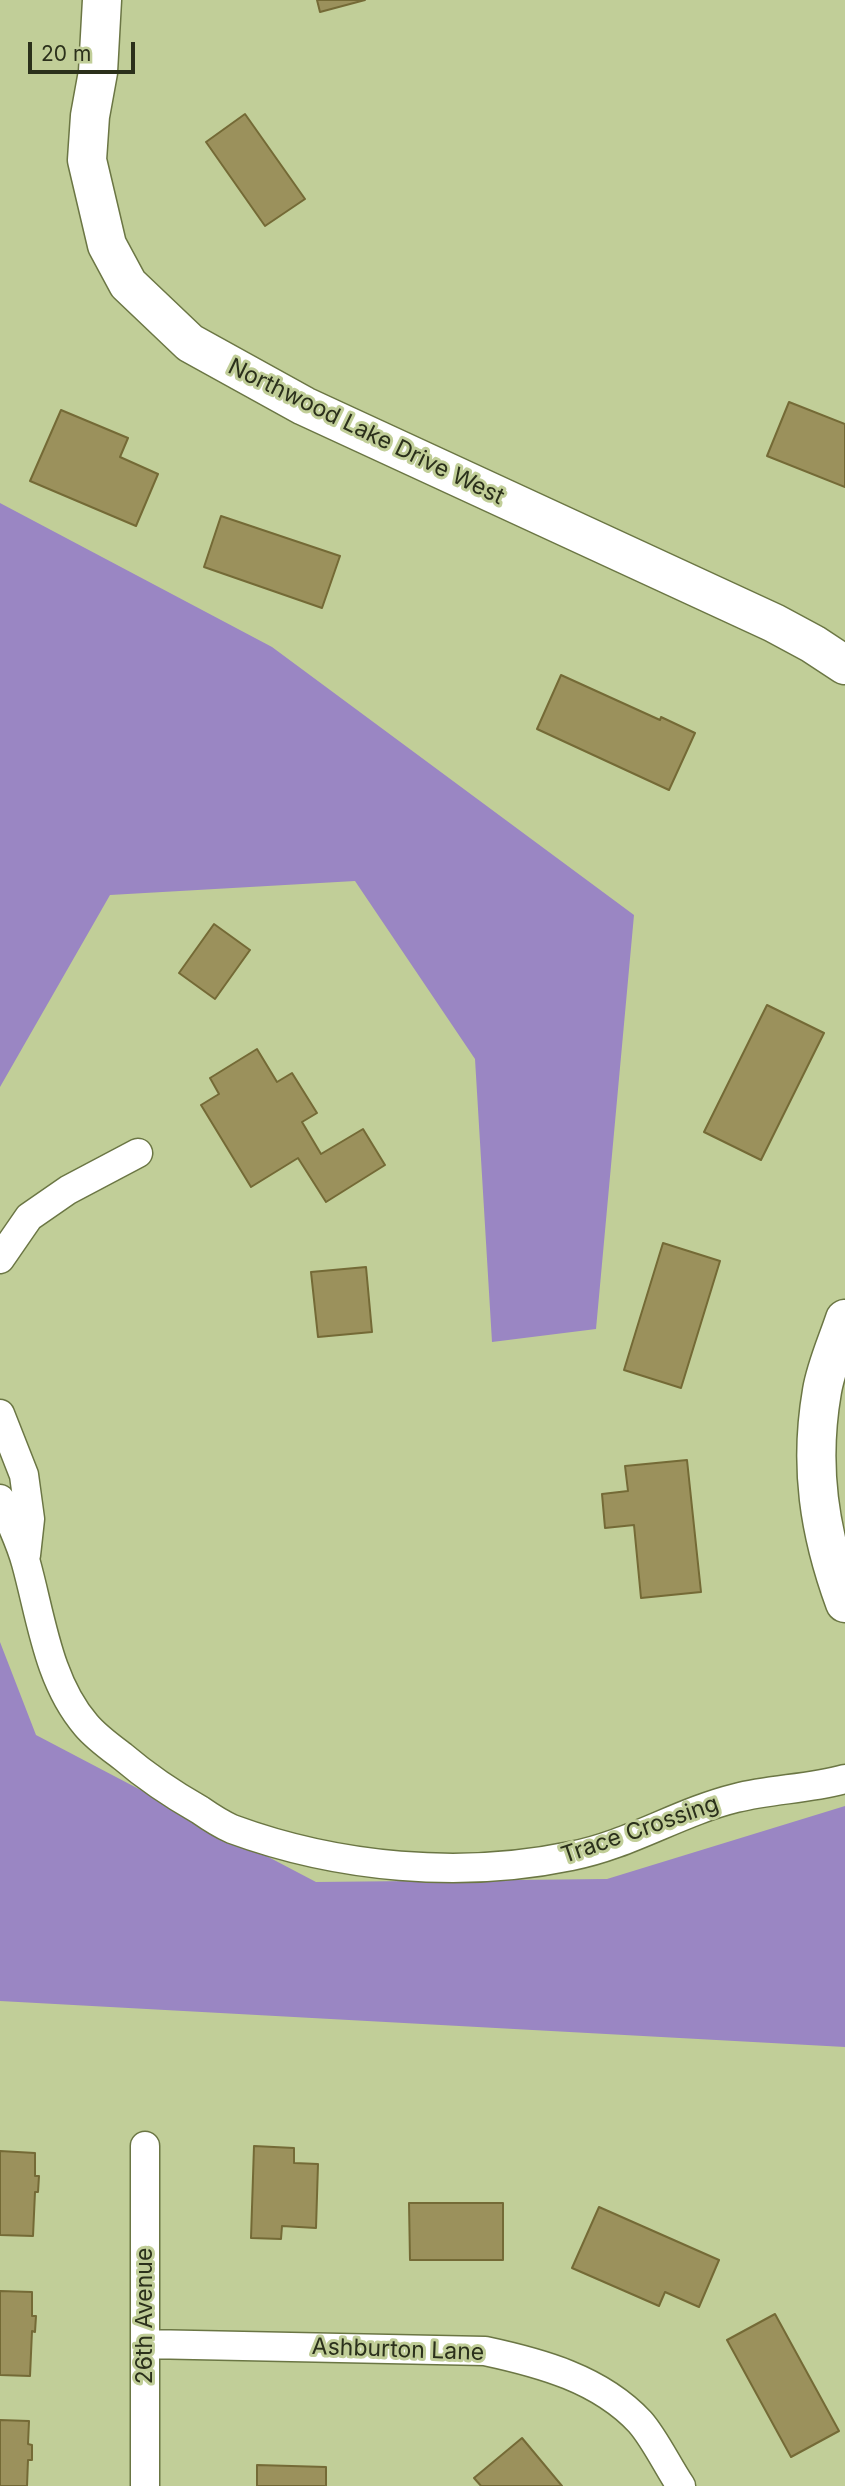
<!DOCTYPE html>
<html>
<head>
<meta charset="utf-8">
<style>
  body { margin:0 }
  #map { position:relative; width:845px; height:2486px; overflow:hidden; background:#c1ce98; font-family:Inter,sans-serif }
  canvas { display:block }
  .scale { position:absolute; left:28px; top:42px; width:107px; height:32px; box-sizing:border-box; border:4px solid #2b301b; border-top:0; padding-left:9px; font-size:21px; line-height:24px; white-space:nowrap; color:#2b301b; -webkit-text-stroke:5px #c1ce98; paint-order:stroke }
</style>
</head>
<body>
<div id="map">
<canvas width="845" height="2486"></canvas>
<div class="scale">20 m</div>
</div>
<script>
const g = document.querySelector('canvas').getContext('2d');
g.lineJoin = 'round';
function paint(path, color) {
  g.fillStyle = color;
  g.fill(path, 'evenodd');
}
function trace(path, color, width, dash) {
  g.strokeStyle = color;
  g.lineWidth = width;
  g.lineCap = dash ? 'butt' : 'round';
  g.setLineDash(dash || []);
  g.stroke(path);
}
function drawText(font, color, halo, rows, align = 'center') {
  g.font = font + ' Inter,sans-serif';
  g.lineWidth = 6;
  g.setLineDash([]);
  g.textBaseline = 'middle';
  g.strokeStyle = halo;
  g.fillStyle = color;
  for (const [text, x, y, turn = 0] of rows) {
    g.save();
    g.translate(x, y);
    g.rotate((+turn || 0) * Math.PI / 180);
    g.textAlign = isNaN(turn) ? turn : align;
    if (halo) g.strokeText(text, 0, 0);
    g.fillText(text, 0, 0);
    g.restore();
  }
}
paint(new Path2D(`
  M0 503 272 647 634 915 596 1329 492 1342 475 1059 355 881 110 895 0 1087Z
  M0 1642 36 1735 316 1882 607 1879 845 1806V2047L0 2001Z`), '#9a86c3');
const building = new Path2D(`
  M317 0H365L320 12Z
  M245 114 305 199 265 226 206 142Z
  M789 402 845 424V487L767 456Z
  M61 410 128 438 120 457 158 474 136 526 30 481Z
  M221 516 340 556 322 608 204 567Z
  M561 675 660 720 661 717 695 733 669 790 537 729Z
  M214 924 250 950 215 999 179 973Z
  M767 1005 824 1033 761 1160 704 1132Z
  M257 1049 277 1082 292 1073 317 1113 302 1122 321 1154 363 1129 385 1165 326 1202 298 1158 251 1187 201 1105 219 1094 210 1078Z
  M663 1243 720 1261 681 1388 624 1370Z
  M366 1267 372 1332 318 1337 311 1272Z
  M687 1460 701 1592 641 1598 634 1525 605 1528 602 1494 628 1491 625 1466Z
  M254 2146 294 2148V2163L318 2164 316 2228 282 2226 281 2239 251 2238Z
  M0 2151 35 2153V2176H39L38 2192H35L33 2236 0 2235Z
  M409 2203H503V2260H410Z
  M599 2207 719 2260 699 2307 665 2292 659 2306 572 2268Z
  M0 2291 32 2292V2316H36L35 2332 32 2331 30 2376 0 2375Z
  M775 2314 839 2431 791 2457 727 2340Z
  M0 2420 29 2421 28 2444 32 2445V2460H28L27 2486H0Z
  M522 2438 562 2486H481L474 2478Z
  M257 2465 326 2467V2486H257Z`);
paint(building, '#9b915c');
trace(building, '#746a36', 2);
const street = new Path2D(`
  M0 1259 29 1217 68 1190 138 1153
  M0 1414 24 1475 30 1519 26 1555
  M0 1499C10 1520 20 1541 26 1563 41 1617 48 1681 86 1725 96 1737 110 1747 122 1756 149 1779 170 1793 200 1810 210 1817 221 1824 232 1829 338 1868 461 1879 571 1856 629 1845 679 1812 736 1798 772 1789 809 1789 845 1779
  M146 2344 485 2351C541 2363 600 2379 640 2422 655 2439 668 2467 681 2486
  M145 2486V2146`);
const secondary = new Path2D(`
  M102 0 98 72 90 116 87 160 107 245 128 284 190 343 304 406 774 623 813 644 845 665
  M845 1319C837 1343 826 1367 822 1391 809 1466 819 1532 845 1603`);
trace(street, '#6b7644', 31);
trace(secondary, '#6b7644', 41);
trace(street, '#fff', 28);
trace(secondary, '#fff', 38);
drawText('23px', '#2b301b', '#c1ce98', [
  ["Northwood Lake Drive West",366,432,26],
  ["Trace Crossing",640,1830,-19],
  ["26th Avenue",145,2316,-90],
  ["Ashburton Lane",398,2350,2]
]);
</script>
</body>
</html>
